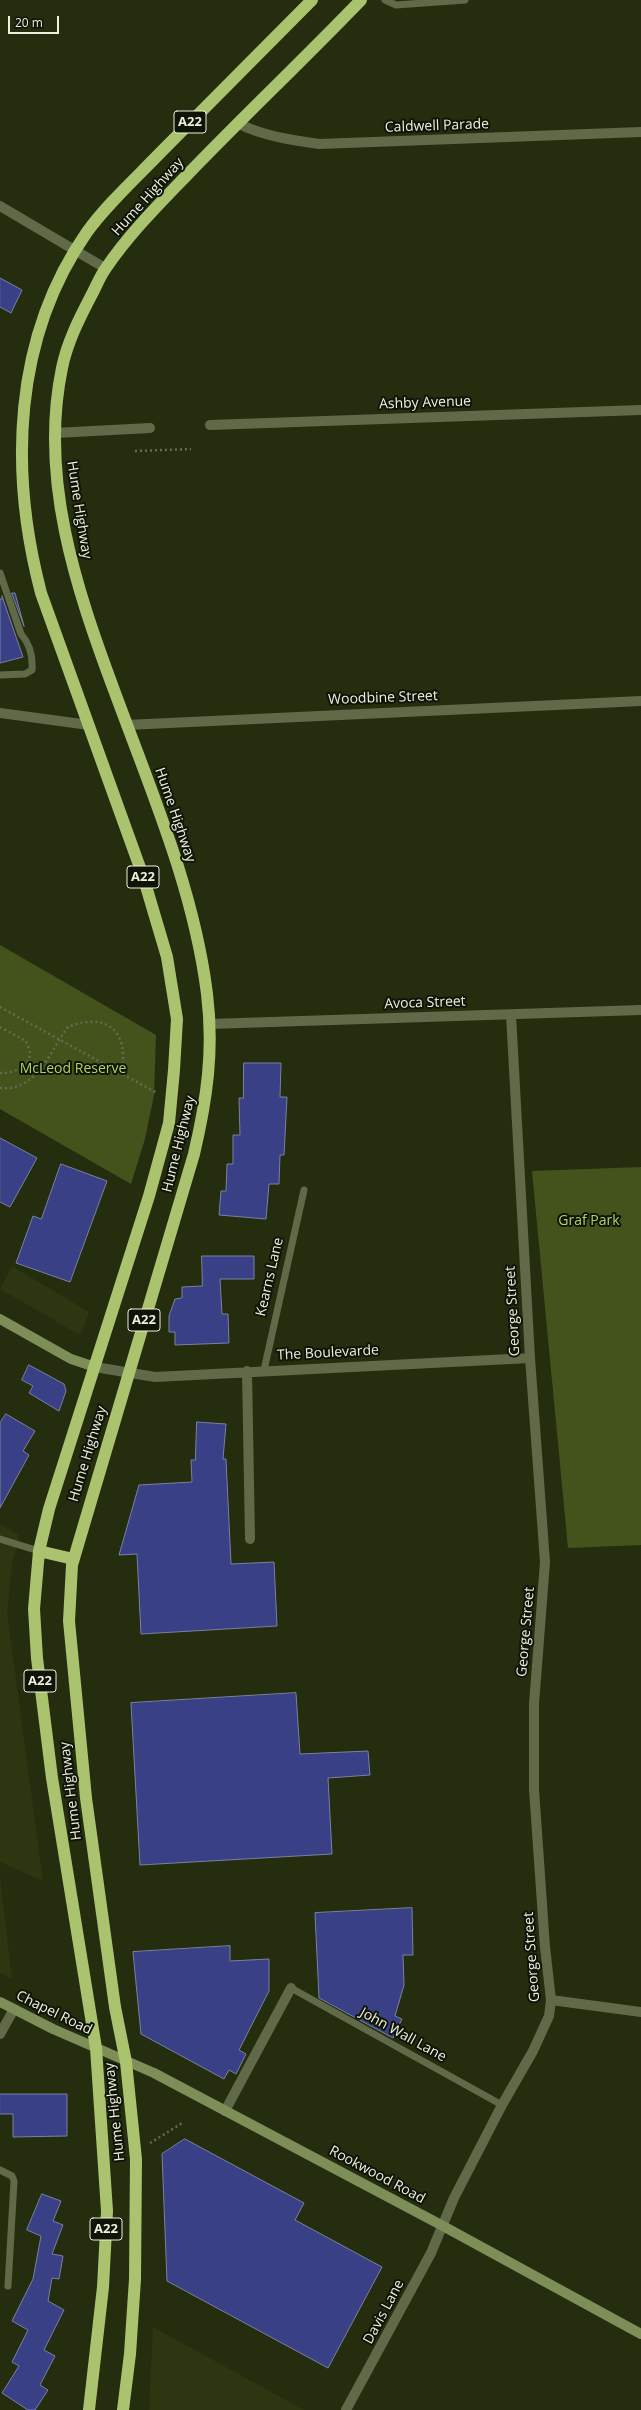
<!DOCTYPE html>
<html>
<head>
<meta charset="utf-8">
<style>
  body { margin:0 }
  #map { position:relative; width:641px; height:2410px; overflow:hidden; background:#252d0f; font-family:"Open Sans",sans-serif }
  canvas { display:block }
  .scale { position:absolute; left:8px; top:16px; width:51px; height:18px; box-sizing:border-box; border:2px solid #ebf1df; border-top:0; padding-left:5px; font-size:12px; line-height:14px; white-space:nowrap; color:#ebf1df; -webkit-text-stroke:3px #101407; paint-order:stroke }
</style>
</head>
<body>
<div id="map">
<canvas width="641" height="2410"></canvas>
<div class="scale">20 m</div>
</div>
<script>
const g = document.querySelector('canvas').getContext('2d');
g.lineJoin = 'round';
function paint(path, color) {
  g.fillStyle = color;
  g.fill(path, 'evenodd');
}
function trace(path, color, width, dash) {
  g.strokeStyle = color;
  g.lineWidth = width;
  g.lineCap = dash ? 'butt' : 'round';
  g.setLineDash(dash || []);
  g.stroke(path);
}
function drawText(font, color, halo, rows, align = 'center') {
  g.font = font + ' "Open Sans",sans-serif';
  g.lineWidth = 4;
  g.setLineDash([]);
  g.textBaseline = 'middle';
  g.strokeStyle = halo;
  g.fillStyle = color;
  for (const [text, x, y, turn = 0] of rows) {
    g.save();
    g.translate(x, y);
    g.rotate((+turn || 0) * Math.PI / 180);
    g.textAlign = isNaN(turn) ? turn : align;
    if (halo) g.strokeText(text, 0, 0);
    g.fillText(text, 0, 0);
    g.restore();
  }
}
paint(new Path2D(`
  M12 1266 89 1312 82 1332 78 1334 0 1289Z
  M0 1524 19 1535 12 1565 7 1612 43 1881 0 1862Z
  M0 1877 12 1979 0 1973Z
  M153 2327 304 2410H149Z`), '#2c3610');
paint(new Path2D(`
  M0 945 156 1035 154 1095 145 1139 131 1184 0 1109Z
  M641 1167V1545L568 1548 532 1171Z`), '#44521c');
const building = new Path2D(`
  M0 278 22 290 11 313 0 307Z
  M12 593H15L24 626Z
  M2 596 23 657 0 663V599H2Z
  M244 1063H281L280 1097H287L284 1155H280L279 1184H269L266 1219 219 1215 221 1191H226L227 1164H233V1135H240L239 1098H243Z
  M0 1138 37 1158 10 1207 0 1202Z
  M61 1164 107 1181 70 1282 16 1263 33 1216 41 1219Z
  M202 1256H254V1279H220L222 1314H228L229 1343 175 1345V1332H169V1316L175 1299 182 1298V1287L202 1286Z
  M29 1365 64 1384 66 1391 59 1411 29 1393 33 1386 22 1380Z
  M6 1414 35 1431 23 1451 29 1455 0 1508V1423Z
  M197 1422 226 1424 223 1459H226L231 1564 274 1562 277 1626 141 1634 137 1554 119 1555 139 1485 192 1482 191 1460H195Z
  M296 1693 300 1754 368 1751 370 1775 328 1778 332 1854 140 1865 131 1703Z
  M412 1908 413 1955H403L404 1985 395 2016 402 2019 393 2038 319 1998 315 1913Z
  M230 1946V1961L269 1959V1991L239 2050 246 2054 236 2074 229 2070 224 2079 141 2034 133 1952Z
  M0 2094H67V2136L13 2137V2114H0Z
  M185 2139 304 2203 295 2220 382 2267 328 2368 167 2281 162 2154Z
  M42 2194 61 2201 53 2221 63 2225 52 2254 63 2256 59 2279 52 2278 48 2301 64 2310 44 2350 55 2356 40 2385 48 2390 35 2410H28L2 2393 19 2366 12 2362 28 2330 12 2321 33 2279 41 2236 27 2230Z`);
paint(building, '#394085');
trace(building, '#7a81a1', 1);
trace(new Path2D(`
  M135 451 191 449
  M0 1007 157 1093
  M0 1027 26 1041C27 1045 30 1050 30 1054 30 1067 10 1074 0 1073
  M0 1088C37 1092 50 1051 68 1027 108 1011 130 1033 121 1073
  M150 2143 184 2122`), '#646c51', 2.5, [2, 3]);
trace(new Path2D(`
  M385 0 396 5 465 0
  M0 573 21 634C30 644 33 656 32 670L25 674 0 675
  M264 1370 304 1190
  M0 1539 39 1551
  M291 1988 502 2105
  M0 2170 12 2176 14 2181 8 2286`), '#606a49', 7);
trace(new Path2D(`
  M237 123C263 136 291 140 319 144L641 132
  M0 206 105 268
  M210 425 641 410
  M55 433 150 428
  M0 713 89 725
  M126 725 641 701
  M209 1024 641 1010
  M95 1367 155 1377 530 1358
  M247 1371 250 1539
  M551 2000 641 2012
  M0 2034 14 2009
  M225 2111 291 1988
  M346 2410 431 2253 454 2198 502 2105 533 2051 549 2016 551 2000 545 1947 534 1789V1704L545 1562 530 1358 511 1015`), '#606a49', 10);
trace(new Path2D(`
  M0 1319 71 1359 95 1367
  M0 2002 53 2029 154 2073 443 2226 641 2334`), '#7e8e58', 10);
trace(new Path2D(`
  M39 1551 73 1559
  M89 2410 103 2287 107 2211 96 2048 52 1778 37 1658 34 1609 39 1551 49 1509 149 1196 169 1123 174 1070 177 1019 167 957 143 876 41 593C9 471 13 338 87 232 107 204 137 177 161 152 211 101 262 51 312 0
  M123 2410 130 2354 135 2279 136 2159 126 2062 115 2007 86 1798 69 1621 72 1565 194 1154C207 1099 214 1050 207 994 194 889 150 788 114 690 76 588 39 478 62 368 67 343 79 319 91 296 96 287 100 276 106 268 129 234 159 204 187 175 244 116 304 59 361 0`), '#abc36e', 12);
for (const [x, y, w] of [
  [190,122,32],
  [143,877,32],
  [144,1320,32],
  [40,1681,32],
  [106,2229,32]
]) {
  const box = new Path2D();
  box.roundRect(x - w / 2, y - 11, w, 22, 3);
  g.fillStyle = '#101407';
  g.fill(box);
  trace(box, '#ebf1df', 1);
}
drawText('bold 13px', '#ebf1df', null, [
  ["A22",190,122],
  ["A22",143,877],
  ["A22",144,1320],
  ["A22",40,1681],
  ["A22",106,2229]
]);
drawText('14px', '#ebf1df', '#101407', [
  ["Caldwell Parade",437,126,-2],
  ["Hume Highway",148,197,-48],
  ["Ashby Avenue",425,403,-2],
  ["Hume Highway",79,510,81],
  ["Woodbine Street",383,698,-2],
  ["Hume Highway",175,815,71],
  ["Avoca Street",425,1003,-2],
  ["Hume Highway",179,1144,-76],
  ["Kearns Lane",270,1277,-77],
  ["George Street",513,1311,-93],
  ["The Boulevarde",328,1353,-3],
  ["Hume Highway",88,1454,-73],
  ["George Street",526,1632,-85],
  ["Hume Highway",71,1791,-97],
  ["George Street",532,1957,-94],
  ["Chapel Road",54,2013,26],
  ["John Wall Lane",403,2035,29],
  ["Hume Highway",115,2112,-96],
  ["Rookwood Road",377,2175,28],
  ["Davis Lane",384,2312,-62]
]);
drawText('14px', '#b5d363', '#101407', [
  ["McLeod Reserve",73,1069],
  ["Graf Park",589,1221]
]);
</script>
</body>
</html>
